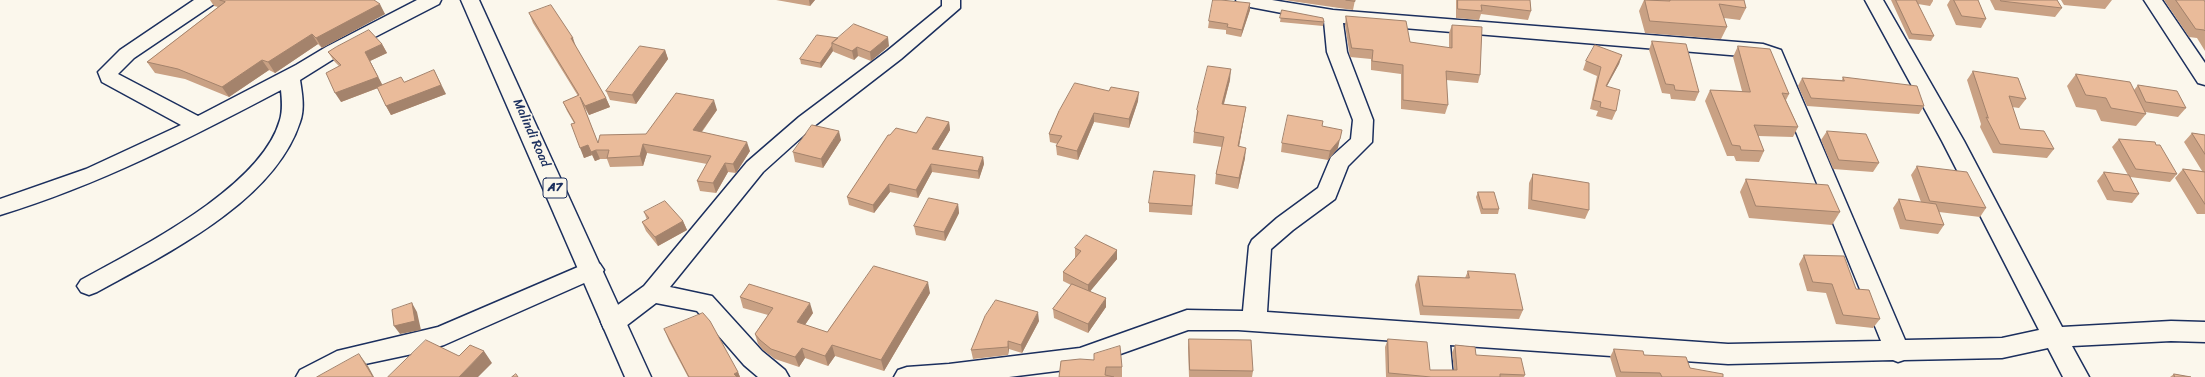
<!DOCTYPE html>
<html>
<head>
<meta charset="utf-8">
<style>
  body { margin:0 }
  canvas { display:block; background:#fbf7ec }
</style>
</head>
<body>
<canvas width="2205" height="377"></canvas>
<script>
const g = document.querySelector('canvas').getContext('2d');
g.lineJoin = 'round';
function trace(path, color, width, dash) {
  g.strokeStyle = color;
  g.lineWidth = width;
  g.lineCap = dash ? 'butt' : 'round';
  g.setLineDash(dash || []);
  g.stroke(path);
}
function paint(path, color) {
  g.fillStyle = color;
  g.fill(path, 'evenodd');
}
function drawText(font, color, halo, rows, align = 'center') {
  g.font = font + ' Sriracha,sans-serif';
  g.lineWidth = 3.5;
  g.setLineDash([]);
  g.textBaseline = 'middle';
  g.strokeStyle = halo;
  g.fillStyle = color;
  for (const [text, x, y, turn = 0] of rows) {
    g.save();
    g.translate(x, y);
    g.rotate((+turn || 0) * Math.PI / 180);
    g.textAlign = isNaN(turn) ? turn : align;
    if (halo) g.strokeText(text, 0, 0);
    g.fillText(text, 0, 0);
    g.restore();
  }
}
const minor = new Path2D(`
  M194 0H216L214 4 134 58 118 74 198 116 296 65 326 47 417 0H441L439 4 340 55 300 80C302 93 305 109 300 122 274 202 166 254 97 292L89 295 81 292 77 286 81 280C139 248 261 188 280 120 283 110 282 100 281 90 190 138 99 185 0 215V199L86 169 181 125 102 82 98 72 120 50Z
  M942 0H960V8L901 59 813 127 763 172 670 287 712 296 762 351 785 370 789 377H758L744 365 697 311 656 303 622 329 613 332 604 329 601 322 604 315 644 286 747 162 799 117 887 51 942 6Z
  M1236 0H1272L1333 10 1763 44 1781 50 1905 340 2002 338 2039 330 1942 141 1865 0H1883L1964 141 2062 327 2171 321 2205 322V342L2171 341 2072 346 2089 377H2063L2048 348 2002 358 1904 360 1898 362 1893 360 1728 364 1450 345 1453 377H1427L1425 343 1238 330H1188L1081 368 1009 377H894L898 370 907 367 949 364 1080 348 1187 310 1243 311 1249 246 1252 240 1277 218 1318 188 1331 157 1351 139 1353 120 1327 52 1324 21 1245 6 1238 4ZM1343 23 1766 58 1881 341 1728 344 1267 312 1271 249 1293 230 1335 199 1348 166 1372 142 1373 120 1347 52Z
  M2144 0H2162L2205 63V85L2198 83Z
  M592 261 600 264 604 270 600 276 444 345 417 353 351 367 332 377H296L300 370 337 351 438 327Z`);
const highway = new Path2D(`
  M461 0H479L651 377H625Z`);
trace(minor, '#1b2f5e', 3);
trace(highway, '#1b2f5e', 3);
paint(minor, '#fbf7ec');
paint(highway, '#fbf7ec');
paint(new Path2D(`
  M210 0H374L385 14 322 48 318 44 275 73 269 70 229 97 185 79 155 73 147 62 218 7 214 6Z
  M776 0H815L810 6Z
  M1284 0H1355L1353 10Z
  M1456 0H1530L1531 11 1528 20 1481 14 1479 20 1456 18Z
  M1644 0H1744L1746 8 1740 20 1724 18 1727 27 1721 39 1645 33 1639 11Z
  M1891 0H1933V1L1930 6 1918 4 1934 36 1931 41 1909 39Z
  M1950 0H1978L1986 19 1981 28 1956 25 1947 5Z
  M1990 0H2057L2062 8 2055 17 1995 10Z
  M2061 0H2112L2105 9 2064 5Z
  M2164 0H2204L2205 2V51L2197 38 2189 37Z
  M1250 10 1241 37 1226 34V30L1208 28 1209 21Z
  M1282 10 1324 22 1323 26 1280 22Z
  M529 13 576 47 606 98 610 107 589 115 584 107 598 143 646 134 717 110 702 132 750 151 736 173 728 172 716 193 700 191 697 181 707 164 647 153 643 166 610 167 607 159H600L595 161 592 155 584 158 574 123 567 111 563 102 578 96 533 23Z
  M1346 16 1410 42 1449 48V33L1452 25 1480 75 1478 83 1446 80 1448 105 1445 114 1401 109V74L1371 70V59L1350 57 1345 25Z
  M838 38 889 46 871 61 858 56 854 60 834 52 833 51 821 68 801 64 800 59Z
  M1652 41 1699 92 1695 101 1671 99 1670 94 1662 93 1649 50Z
  M382 44 387 53 370 61 382 85 404 82 446 94 391 115 386 106 378 88 341 102 339 66 334 61 328 52Z
  M1738 46 1789 94 1786 100 1798 127 1793 137 1758 136 1764 151 1759 162 1736 161 1734 156H1727L1705 101 1710 90 1742 91 1733 57Z
  M665 50 668 59 636 104 610 100 606 91Z
  M1622 55 1619 64 1607 86 1616 111 1612 120 1596 116 1598 111 1590 109 1597 76 1583 70 1586 61Z
  M1973 71 2026 99 2019 108 2012 107 2020 129 2054 149 2047 158 1993 153 1980 127 1981 124 1967 80Z
  M2076 74 2134 90 2138 85 2186 108 2178 117 2145 112 2146 114 2136 126 2101 121 2096 110 2076 107 2067 86Z
  M1843 77 1924 106 1919 114 1807 106 1798 86 1802 78 1842 80Z
  M1230 80 1224 104 1246 107 1244 118 1239 147 1245 158 1238 189 1215 184 1216 174 1222 147 1193 143 1194 132 1196 121 1197 110Z
  M1138 101 1129 128 1094 122 1078 160 1057 155 1056 146 1058 144 1050 142 1049 134 1059 111Z
  M949 122 950 130 938 150 983 157 984 164 979 179 932 172 918 198 890 192 874 213 849 205 847 197 890 135 916 133Z
  M1322 126 1338 148 1328 160 1281 152 1282 143Z
  M1827 131 1879 163 1873 172 1833 169 1821 140Z
  M2192 133 2205 135V214H2197L2175 178 2183 169 2202 171 2184 142Z
  M2119 139 2156 145 2177 174 2170 182 2130 177 2139 194 2132 203 2107 200 2097 181 2104 172 2128 175 2112 147Z
  M841 140 823 168 795 162 793 152Z
  M1917 166 1986 208 1980 217 1939 212 1944 225 1938 234 1900 229 1893 208 1899 199 1921 202 1911 175Z
  M1533 174 1589 210 1585 219 1528 209 1529 183Z
  M1195 175 1192 215 1149 212V203Z
  M1746 179 1840 212 1832 225 1749 218 1740 192Z
  M1478 192 1499 209 1498 214H1481L1476 197Z
  M958 204 959 213 945 241 916 235 914 226Z
  M644 212 683 221 687 230 658 246 646 231 642 222 647 220Z
  M1075 248 1117 250V259L1090 291 1106 307 1088 333 1054 318 1053 309 1071 285 1063 281V272L1076 257H1075Z
  M1804 255 1856 289 1880 319 1873 328 1836 324 1826 293 1807 291 1799 264Z
  M1468 271 1523 310 1519 319 1420 315 1415 285 1418 276 1465 278Z
  M930 293 884 371 835 356 828 366 805 358 799 367 775 359 763 350 758 344 755 334 768 315 743 308 740 297 813 313 805 325 827 332Z
  M1039 321 1022 353 1009 349 1008 355 973 359 971 350Z
  M664 329 738 372 740 377H688L669 341Z
  M1189 339 1253 371 1252 377H1189L1188 347Z
  M1388 339 1430 370H1454L1452 353 1455 345 1476 355 1525 375 1524 377H1386L1385 347Z
  M1614 349 1644 355 1723 377H1616L1610 357Z
  M1094 354 1122 367V377H1059L1094 360Z
  M2174 374 2191 377H2170Z`), '#c9a184');
paint(new Path2D(`
  M809 0H815L810 6Z
  M1250 3V10L1241 37 1242 30Z
  M380 4 385 14 322 48 316 38Z
  M312 34 318 44 275 73 268 62Z
  M888 37 889 46 871 61 870 52Z
  M571 38H573L576 47 574 48Z
  M382 44 387 53 370 61 383 86 341 102 335 93 365 52Z
  M832 46 833 51 821 68 820 63Z
  M857 47 858 56 854 60 852 51Z
  M665 50 668 59 636 104 632 95Z
  M1622 55 1619 64 1602 95 1606 86Z
  M262 60 269 70 229 97 222 87Z
  M1231 69 1230 80 1221 114 1222 104Z
  M434 70 446 94 391 115 386 106Z
  M1139 92 1138 101 1129 128V119Z
  M606 98 610 107 589 115 585 106Z
  M714 100 717 110 696 139 693 130Z
  M1246 107 1244 118 1237 157 1238 146Z
  M1094 113V122L1078 160 1077 151Z
  M949 122 950 130 934 157 932 149Z
  M839 131 841 140 823 168 821 159Z
  M1340 139 1338 148 1328 160 1330 151Z
  M747 142 750 151 736 173 733 164Z
  M643 144 647 153 643 166 640 156Z
  M588 145 592 155 584 158 580 148Z
  M1246 148 1245 158 1238 189 1239 178Z
  M596 150 600 159 595 161 591 152Z
  M983 157 984 164 979 179 978 171Z
  M725 163 728 172 716 193 713 183Z
  M931 164 932 172 918 198 916 190Z
  M889 184 890 192 874 213 873 205Z
  M958 204 959 213 945 241 944 232Z
  M683 221 687 230 658 246 655 237Z
  M1117 250V259L1088 294V285Z
  M928 282 930 293 884 371 881 360Z
  M1106 298V307L1088 333V324Z
  M412 303 417 312 421 330 400 334 394 326Z
  M810 303 813 313 800 332 797 322Z
  M1038 312 1039 321 1022 353 1021 345Z
  M1008 341 1009 349 1008 355Z
  M832 345 835 356 828 366 825 356Z
  M802 348 805 358 799 367 795 357Z
  M484 351 492 363 478 377H459Z
  M359 354 368 366 374 377H373Z
  M738 372 740 377H736L734 374Z`), '#a4836c');
const building = new Path2D(`
  M220 0H374L380 4 316 38 312 34 268 62 262 60 222 87 178 69 147 62 225 2Z
  M1213 0H1221L1250 3 1242 30 1227 27 1228 24 1209 21Z
  M1346 0H1355V1Z
  M1458 0H1530L1531 11 1481 5 1482 11 1458 9Z
  M1645 0 1670 1V0H1744L1746 8 1719 4 1727 27 1650 21Z
  M1896 0H1916L1934 36 1912 34Z
  M1954 0H1978L1986 19 1962 16Z
  M2001 0H2057L2062 8 2001 1Z
  M2176 0H2204L2205 2V31L2204 30 2196 29Z
  M551 5 573 38H571L606 98 585 106 580 97 598 143 600 135 646 134 676 93 714 100 693 130 747 142 733 164 725 163 713 183 697 181 711 156 643 144 640 156 607 158 609 150H596L591 152 588 145 580 148 571 124 575 123 563 102 579 95 529 13Z
  M1282 10 1323 18 1324 22 1280 18Z
  M1346 16 1406 21 1410 42 1452 48V25L1482 27 1480 75 1446 71 1448 105 1403 100V65L1372 61 1373 50 1352 48Z
  M854 24 888 37 870 52 857 47 852 51 832 43Z
  M369 30 382 44 365 52 378 77 335 93 326 73 341 65 328 52 336 47Z
  M817 35 838 38 832 43V46L820 63 800 59Z
  M1652 41 1686 44 1699 92 1675 90 1674 85 1666 84Z
  M1595 45 1622 55 1606 86 1620 90 1616 111 1600 107 1601 102 1593 100 1601 67 1586 61Z
  M640 46 665 50 632 95 606 91Z
  M1738 46 1770 49 1789 94 1782 93 1798 127 1754 125 1764 151 1741 150 1740 146 1732 145 1710 90 1750 92Z
  M1208 66 1231 69 1222 104 1246 107 1238 146 1246 148 1239 178 1216 174 1224 137 1194 132 1198 111 1197 110Z
  M434 70 441 85 386 106 377 87 401 77 404 82Z
  M1973 71 2018 78 2026 99 2009 96 2020 129 2044 131 2054 149 2000 144 1986 117 1988 118Z
  M2076 74 2130 82 2146 114 2111 108 2106 98 2086 95Z
  M1843 77 1917 86 1924 106 1811 98 1802 78 1844 81Z
  M1075 83 1109 91 1111 87 1139 92 1129 119 1094 113 1077 151 1056 146 1062 136 1049 134 1059 111Z
  M2138 85 2177 91 2186 108 2146 102Z
  M1288 115 1323 121 1322 126 1342 130 1340 139 1330 151 1282 143Z
  M927 117 949 122 932 149 983 157 978 171 931 164 916 190 889 184 873 205 847 197 888 135H890L896 128 916 133Z
  M812 125 839 131 821 159 793 152Z
  M1827 131 1866 134 1879 163 1839 160Z
  M2192 133 2205 135V154Z
  M2119 139 2155 142 2156 145H2160L2177 174 2136 169Z
  M1917 166 1967 172 1986 208 1930 201Z
  M2183 169 2205 172V204Z
  M1154 171 1195 175 1192 206 1149 203Z
  M2104 172 2129 175 2139 194 2114 191Z
  M1533 174 1589 183V210L1532 200Z
  M1746 179 1828 185 1840 212 1756 206Z
  M1478 192H1494L1499 209H1483Z
  M929 198 958 204 944 232 914 226Z
  M1899 199 1936 204 1944 225 1906 220Z
  M665 201 683 221 655 237 642 222 649 218 644 212Z
  M1086 235 1117 250 1088 285 1063 272 1081 251 1075 248Z
  M1804 255 1844 256 1856 289 1869 290 1880 319 1843 315 1832 284 1813 282Z
  M874 266 928 282 881 360 832 345 825 356 802 348 795 357 771 349 760 340 755 334 773 308 740 297 749 284 810 303 797 322 827 332Z
  M1468 271 1515 274 1523 310 1423 306 1418 276 1469 278Z
  M1072 284 1106 298 1088 324 1053 309Z
  M996 300 1038 312 1021 345 1008 341V347L971 350 985 316Z
  M412 303 415 321 394 326 392 310Z
  M703 313 710 321 738 372 734 374 737 377H689L664 329Z
  M1189 339 1251 340 1253 371 1190 370Z
  M1388 339 1427 342 1430 370H1457L1455 345 1475 347 1476 355 1521 358 1525 375 1500 374V377H1431L1389 373Z
  M426 340 459 356 470 345 484 351 459 377H388Z
  M1120 346 1122 367H1106L1105 375 1114 377H1059L1061 361 1080 359 1094 360V354Z
  M1614 349 1643 351 1644 355 1686 357 1690 368 1723 374V377H1662L1660 373 1621 372Z
  M359 354 373 377H317Z
  M516 374 518 377H512Z
  M2174 374 2191 377H2175Z`);
paint(building, '#eabb9a');
trace(building, '#a4836c', 1);
for (const [x, y, w] of [
  [555,188,24]
]) {
  const box = new Path2D();
  box.roundRect(x - w / 2, y - 10, w, 20, 3);
  g.fillStyle = '#fbf7ec';
  g.fill(box);
  trace(box, '#1b2f5e', 1);
}
drawText('bold 12px', '#1b2f5e', null, [
  ["A7",555,188]
]);
drawText('13px', '#1b2f5e', '#fbf7ec', [
  ["Malindi Road",531,133,66]
]);
</script>
</body>
</html>
